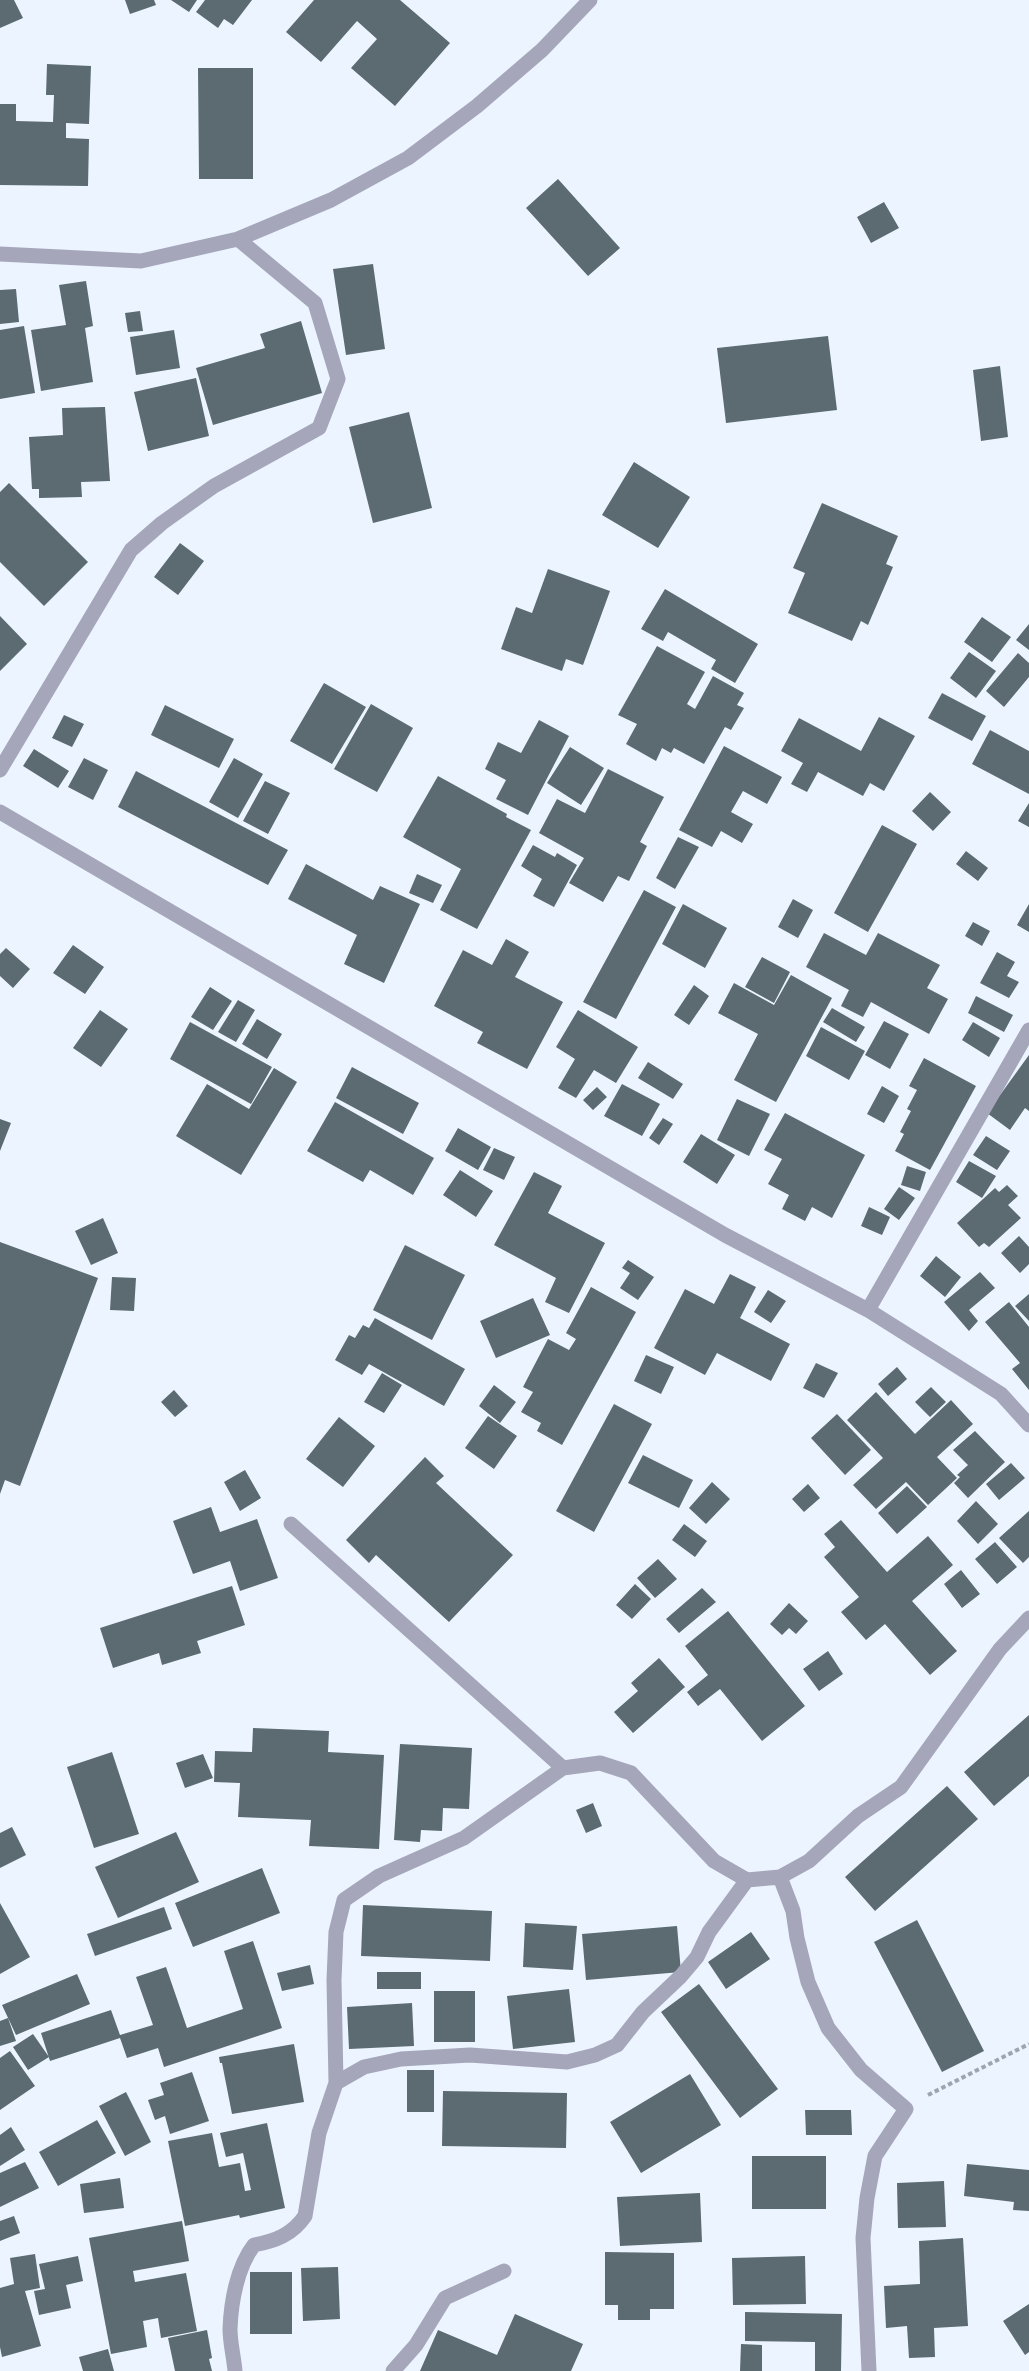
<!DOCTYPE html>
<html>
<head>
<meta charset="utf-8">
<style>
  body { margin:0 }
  canvas { display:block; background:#ebf4ff }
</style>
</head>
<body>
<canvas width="1029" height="2371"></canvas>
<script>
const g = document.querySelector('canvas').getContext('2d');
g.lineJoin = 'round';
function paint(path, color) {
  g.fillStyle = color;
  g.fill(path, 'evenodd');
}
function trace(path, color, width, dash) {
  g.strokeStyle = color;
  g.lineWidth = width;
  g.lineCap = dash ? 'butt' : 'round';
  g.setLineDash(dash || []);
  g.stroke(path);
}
paint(new Path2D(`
  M0 0H14L23 18 0 28Z
  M125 0H154L156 5 130 14Z
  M171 0H197L189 12Z
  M205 0H252L233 25 224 19 218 28 196 12Z
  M314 0H400L450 43 395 106 351 68 377 39 357 21 321 62 286 32Z
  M47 64 91 66 89 124 66 123V138L89 139 88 186 0 185V104H16V121L53 122 54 95H46Z
  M198 68H253V179H199Z
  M558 179 620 248 588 276 526 208Z
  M884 202 899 228 871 243 857 217Z
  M373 264 385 349 346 355 333 269Z
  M86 281 93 326 85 328 93 382 41 391 31 330 66 325 59 285Z
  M16 289 19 322 0 324V290Z
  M140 311 143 331 128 332 125 313Z
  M301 321 322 393 213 425 196 368 265 348 260 334Z
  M24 326 35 393 0 399V330Z
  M174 330 180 368 136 375 130 337Z
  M828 336 837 410 726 423 717 348Z
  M1000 366 1008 437 981 441 973 370Z
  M196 378 209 436 148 451 134 392Z
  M105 407 110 481 81 482 82 497 39 498V489H32L29 437 63 435 62 408Z
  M409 412 432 508 373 523 349 427Z
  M634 462 690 497 658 548 602 515Z
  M9 483 88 562 44 606 0 562V492Z
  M822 503 898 536 886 564 893 567 868 625 861 621 852 641 788 613 805 573 793 568Z
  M180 543 204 561 178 595 154 577Z
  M548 569 610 591 583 665 566 659 562 671 501 649 516 607 532 613Z
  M665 589 758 644 735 683 711 669 716 660 668 632 663 641 641 629Z
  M0 616 27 644 0 671Z
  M982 617 1011 637 992 662 964 642Z
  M1029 624V650L1016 640Z
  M657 646 705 672 687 704 695 709 713 676 744 693 737 705 744 708 731 730 725 727 704 764 674 748 671 753 662 748 656 761 626 744 637 724 618 715Z
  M969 652 996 671 976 698 950 678Z
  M1018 653 1029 663V677L1004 707 986 691Z
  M324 683 366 707 332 764 290 741Z
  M942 693 986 716 972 741 928 718Z
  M371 704 413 728 377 792 334 769Z
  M165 705 234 739 219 768 151 735Z
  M64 715 84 724 72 747 52 738Z
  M879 717 915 736 884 791 870 783 863 796 818 772 807 792 791 784 803 763 781 751 799 718 861 751Z
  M539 720 569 736 528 815 496 799 506 780 485 769 498 742 521 753Z
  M990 730 1029 751V794L972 764Z
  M724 746 782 777 767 804 743 791 731 812 753 824 742 843 721 831 712 847 679 830Z
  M570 747 604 768 581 805 547 783Z
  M34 749 69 771 58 788 23 766Z
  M84 758 108 770 93 800 68 787Z
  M234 758 263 774 238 818 209 802Z
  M608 769 664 797 640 842 647 846 629 881 618 876 603 902 569 883 584 858 539 833 557 799 585 813Z
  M136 771 288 850 268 885 118 807Z
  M438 776 507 814 506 817 531 830 477 929 440 910 461 869 403 837Z
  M265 781 290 793 268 834 243 821Z
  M930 792 951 812 933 831 912 811Z
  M1029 803V827L1018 821Z
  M882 825 917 844 868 932 834 913Z
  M678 837 699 847 675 889 656 878Z
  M533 845 555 857 557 853 577 865 554 907 533 896 542 879 521 866Z
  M966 851 988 868 978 881 956 864Z
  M306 864 373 900 380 886 420 904 384 983 344 964 357 935 288 899Z
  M417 874 442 885 433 903 409 893Z
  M644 890 676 907 616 1019 583 1002Z
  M793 899 813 910 798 938 778 927Z
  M683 904 727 928 705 968 662 944Z
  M1029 904V932L1017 925Z
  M973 922 990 931 982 946 965 936Z
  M824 933 866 955 878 933 940 965 927 988 948 999 929 1034 871 1002 863 1017 841 1006 849 990 806 967Z
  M506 939 529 952 515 977 563 1002 527 1069 477 1043 483 1032 434 1006 463 950 492 965Z
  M73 945 104 967 85 994 53 973Z
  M6 948 30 969 13 988 0 976V954Z
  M997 952 1015 962 1007 976 1019 982 1009 998 980 983Z
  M762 957 790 972 774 1003 745 987Z
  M791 975 832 998 776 1102 734 1080 758 1034 718 1013 734 983 774 1005Z
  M694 985 709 996 689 1025 674 1015Z
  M210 987 232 1001 213 1030 191 1017Z
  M976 996 1013 1015 1004 1032 968 1013Z
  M238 1000 255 1010 236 1042 218 1032Z
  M832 1008 865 1027 856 1042 823 1022Z
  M100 1010 128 1029 101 1067 73 1048Z
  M578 1010 638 1047 616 1083 594 1070 576 1098 558 1088 575 1059 556 1047Z
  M257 1019 282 1034 267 1059 242 1044Z
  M884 1021 909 1034 890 1069 865 1055Z
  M190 1022 272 1067 251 1104 170 1059Z
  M973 1022 1000 1038 989 1057 962 1040Z
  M821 1027 865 1051 849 1080 806 1056Z
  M1029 1055V1111L1025 1108 1010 1130 987 1113Z
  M924 1058 976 1086 930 1170 895 1151 904 1134 900 1132 911 1111 907 1109 917 1090 909 1086Z
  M648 1062 683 1084 673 1099 638 1078Z
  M352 1067 419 1103 403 1134 336 1098Z
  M274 1068 297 1082 241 1175 176 1136 207 1084 249 1109Z
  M622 1084 660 1104 642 1136 604 1116Z
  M882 1086 899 1096 884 1123 867 1114Z
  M597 1087 607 1097 593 1110 583 1100Z
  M737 1099 770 1114 749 1156 717 1140Z
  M335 1102 434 1158 413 1195 370 1170 363 1182 307 1151Z
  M785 1113 865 1155 832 1218 812 1207 805 1221 782 1209 789 1195 768 1184 782 1159 764 1150Z
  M663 1118 673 1124 659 1145 649 1138Z
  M0 1119 11 1123 0 1151Z
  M458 1128 491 1147 478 1170 445 1151Z
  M701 1134 735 1155 717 1184 683 1162Z
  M986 1136 1010 1151 997 1170 973 1155Z
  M494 1148 515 1157 504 1180 483 1170Z
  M969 1161 996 1176 982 1198 956 1182Z
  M907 1166 926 1172 920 1191 901 1185Z
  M460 1170 493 1191 476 1217 443 1195Z
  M534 1172 562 1186 548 1213 605 1243 569 1313 545 1302 556 1278 494 1245Z
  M1007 1185 1018 1196 1008 1205 1021 1218 989 1247 984 1243 979 1247 957 1223 995 1188 999 1192Z
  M899 1187 915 1198 899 1220 884 1209Z
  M869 1207 890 1217 882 1235 861 1226Z
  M103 1218 118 1253 91 1265 75 1231Z
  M1019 1236 1029 1247V1264L1020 1273 1001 1253Z
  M0 1242 98 1278 20 1486 5 1480 0 1494Z
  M405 1245 465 1275 432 1340 373 1310Z
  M936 1256 961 1277 945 1297 920 1276Z
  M628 1260 654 1277 638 1300 620 1288 630 1273 622 1268Z
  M980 1272 995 1288 969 1310 978 1321 969 1331 944 1302Z
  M730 1274 756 1287 740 1318 790 1344 771 1381 717 1353 705 1375 654 1348 685 1289 714 1304Z
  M112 1277 136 1278 134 1311 110 1310Z
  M591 1287 636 1312 562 1445 537 1431 541 1423 521 1412 533 1392 523 1387 548 1339 569 1350 576 1339 566 1333Z
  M768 1290 786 1301 771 1323 754 1312Z
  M1029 1294V1321L1015 1306Z
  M533 1298 550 1335 496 1358 480 1321Z
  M1009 1302 1029 1327V1390L1012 1369 1020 1363 985 1322Z
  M375 1318 465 1369 444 1406 369 1364 362 1375 335 1360 349 1335 355 1338 363 1325 369 1328Z
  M646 1355 674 1367 661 1394 634 1381Z
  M816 1363 838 1373 824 1398 803 1388Z
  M897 1367 907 1379 888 1396 878 1384Z
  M382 1373 402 1385 384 1413 364 1402Z
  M494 1385 516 1402 500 1423 479 1406Z
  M931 1387 946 1402 930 1417 915 1402Z
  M174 1390 188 1406 175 1417 161 1402Z
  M876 1392 915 1434 951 1400 973 1424 937 1457 957 1478 928 1505 906 1482 876 1509 853 1485 883 1458 847 1420Z
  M614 1404 652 1424 594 1532 556 1511Z
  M837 1414 871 1450 845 1475 811 1438Z
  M488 1416 517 1436 494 1469 465 1448Z
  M339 1417 375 1446 343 1487 306 1459Z
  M975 1431 1005 1462 968 1498 954 1483 960 1477 957 1475 968 1465 953 1450Z
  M643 1455 693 1480 679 1508 628 1483Z
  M425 1457 444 1476 436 1483 513 1555 449 1622 376 1555 369 1563 346 1540Z
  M1011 1463 1025 1478 999 1500 986 1484Z
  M245 1470 261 1498 240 1511 224 1482Z
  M712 1482 730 1499 706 1524 689 1508Z
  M808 1484 820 1498 804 1512 792 1499Z
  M907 1486 927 1507 897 1534 878 1513Z
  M976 1501 998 1524 978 1544 957 1521Z
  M211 1507 220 1532 257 1519 278 1578 240 1591 230 1561 193 1574 173 1521Z
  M1029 1511V1557L1023 1563 999 1538Z
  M841 1520 887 1572 928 1536 953 1565 912 1601 957 1651 930 1675 885 1624 866 1640 841 1612 859 1597 824 1557 835 1547 824 1534Z
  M684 1524 707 1541 695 1557 672 1540Z
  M995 1542 1017 1567 997 1584 975 1559Z
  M658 1559 677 1579 655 1598 637 1578Z
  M961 1570 980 1594 962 1608 944 1584Z
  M635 1584 651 1599 632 1619 616 1605Z
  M232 1586 245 1625 197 1641 201 1653 162 1665 159 1653 113 1668 100 1628Z
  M702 1588 716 1602 679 1633 666 1619Z
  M789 1603 808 1621 796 1634 789 1628 782 1635 770 1624Z
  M728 1611 805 1706 762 1741 720 1689 698 1706 687 1692 708 1675 685 1646Z
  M828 1651 843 1674 819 1691 803 1669Z
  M659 1658 685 1687 633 1733 614 1712 638 1691 631 1683Z
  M1029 1715V1776L994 1806 964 1772Z
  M253 1728 329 1731 328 1752 384 1755 379 1849 309 1846 311 1820 238 1817 240 1783 214 1782 215 1751 252 1752Z
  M400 1744 472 1748 469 1809 443 1808 442 1831 421 1830 420 1842 394 1840Z
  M112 1752 139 1834 94 1848 67 1767Z
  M203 1754 213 1778 185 1788 176 1763Z
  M947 1786 978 1819 875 1911 845 1877Z
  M593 1803 602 1826 586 1833 576 1810Z
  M12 1827 26 1855 0 1868V1833Z
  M176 1832 199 1882 118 1918 95 1867Z
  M262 1868 280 1913 193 1947 175 1903Z
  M0 1903 30 1957 0 1974Z
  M363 1905 492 1911 490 1961 361 1956Z
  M164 1907 172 1929 95 1956 87 1934Z
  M917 1920 984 2051 942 2072 874 1942Z
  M525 1923 577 1926 573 1970 523 1967Z
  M677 1926 681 1972 586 1980 582 1934Z
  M751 1932 770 1959 726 1989 708 1962Z
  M253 1941 282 2028 164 2067 158 2048 127 2058 120 2038 50 2061 41 2033 111 2010 120 2035 153 2025 136 1977 166 1967 187 2028 243 2009 224 1951Z
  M310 1965 314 1984 282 1991 277 1973Z
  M377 1972H421V1989H377Z
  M77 1974 90 2004 16 2035 2 2005Z
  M699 1984 778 2089 740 2118 661 2012Z
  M569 1989 575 2042 513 2049 507 1996Z
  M434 1991H475V2042H434Z
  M412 2003 414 2046 349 2049 347 2007Z
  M8 2018 16 2041 0 2046V2021Z
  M33 2034 49 2057 28 2070 13 2047Z
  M294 2044 304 2102 232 2114 222 2063H220L219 2057Z
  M10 2051 35 2086 0 2110V2058Z
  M407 2070H434V2112H407Z
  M192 2072 209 2121 170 2134 165 2116 155 2120 148 2100 164 2095 160 2083Z
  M690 2074 721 2125 641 2173 610 2122Z
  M443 2091 567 2093 566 2148 442 2146Z
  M126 2092 151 2142 125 2156 99 2106Z
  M805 2110H851L852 2135H806Z
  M97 2120 116 2153 58 2186 39 2152Z
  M267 2123 285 2208 240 2218 239 2215 185 2226 168 2141 212 2133 219 2167 240 2163 245 2191 251 2190 243 2153 226 2157 220 2133Z
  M11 2127 25 2150 0 2166V2135Z
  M752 2156H826V2209H752Z
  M25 2162 39 2188 0 2207V2173Z
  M967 2164 1029 2170V2211L1013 2210 1014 2202 964 2196Z
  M120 2178 124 2208 84 2213 80 2184Z
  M944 2181 946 2227 898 2228 897 2183Z
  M700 2193 702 2242 620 2246 617 2197Z
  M14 2216 20 2233 0 2241V2221Z
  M182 2221 189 2261 133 2271 135 2282 186 2273 197 2331 161 2338 158 2318 143 2321 147 2347 111 2354 89 2238Z
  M963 2238 968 2326 934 2328 935 2357 909 2358 907 2326 886 2328 884 2286 920 2284 919 2241Z
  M605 2252 674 2253V2309H650V2320H618V2305H605Z
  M35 2254 40 2288 25 2291 41 2346 2 2357 0 2347V2288L14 2284 10 2258Z
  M78 2256 83 2281 66 2285 71 2308 39 2315 34 2291 45 2289 39 2264Z
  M805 2256 806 2304 733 2305 732 2258Z
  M338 2267 340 2319 303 2321 301 2268Z
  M250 2272H292V2334H250Z
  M1029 2304V2352L1025 2355 1003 2321Z
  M745 2312 842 2314 841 2371H815V2342L745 2341Z
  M515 2314 583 2344 571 2371H420L438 2330 497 2355Z
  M207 2330 212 2358 209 2359 212 2371H175L168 2338Z
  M741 2344 762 2345V2371H740Z
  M108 2349 114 2371H83L79 2357Z`), '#5b6b71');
trace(new Path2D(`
  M928 2095 1029 2044`), '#9ea5ae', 4, [4.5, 3]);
trace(new Path2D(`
  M0 254 141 261 238 239 331 200 408 158 477 106 542 50 590 0
  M0 770 131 550 162 523 214 486 319 428 338 379 315 303 238 239
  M0 812 725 1235 868 1310 1001 1394 1029 1425
  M868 1310 1029 1030
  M291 1524 563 1768
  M780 1877 793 1911 797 1938 808 1982 828 2028 861 2070 906 2109 875 2156 867 2198 863 2238 869 2371
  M336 2083 364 2067 401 2059 470 2055 567 2062 595 2055 617 2045 643 2012 681 1976 697 1957 709 1932 747 1880
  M235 2371C234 2358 230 2343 230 2329 231 2302 237 2267 254 2245 275 2241 292 2235 305 2216L319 2133 336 2083 334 1980 336 1932 344 1900 379 1876 464 1838 563 1768 600 1763 631 1773 714 1861 747 1880 780 1877 809 1861 858 1816 901 1787 1000 1649 1029 1618
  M393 2371 416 2345 445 2298 504 2271`), '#a6a6bb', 15);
</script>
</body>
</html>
